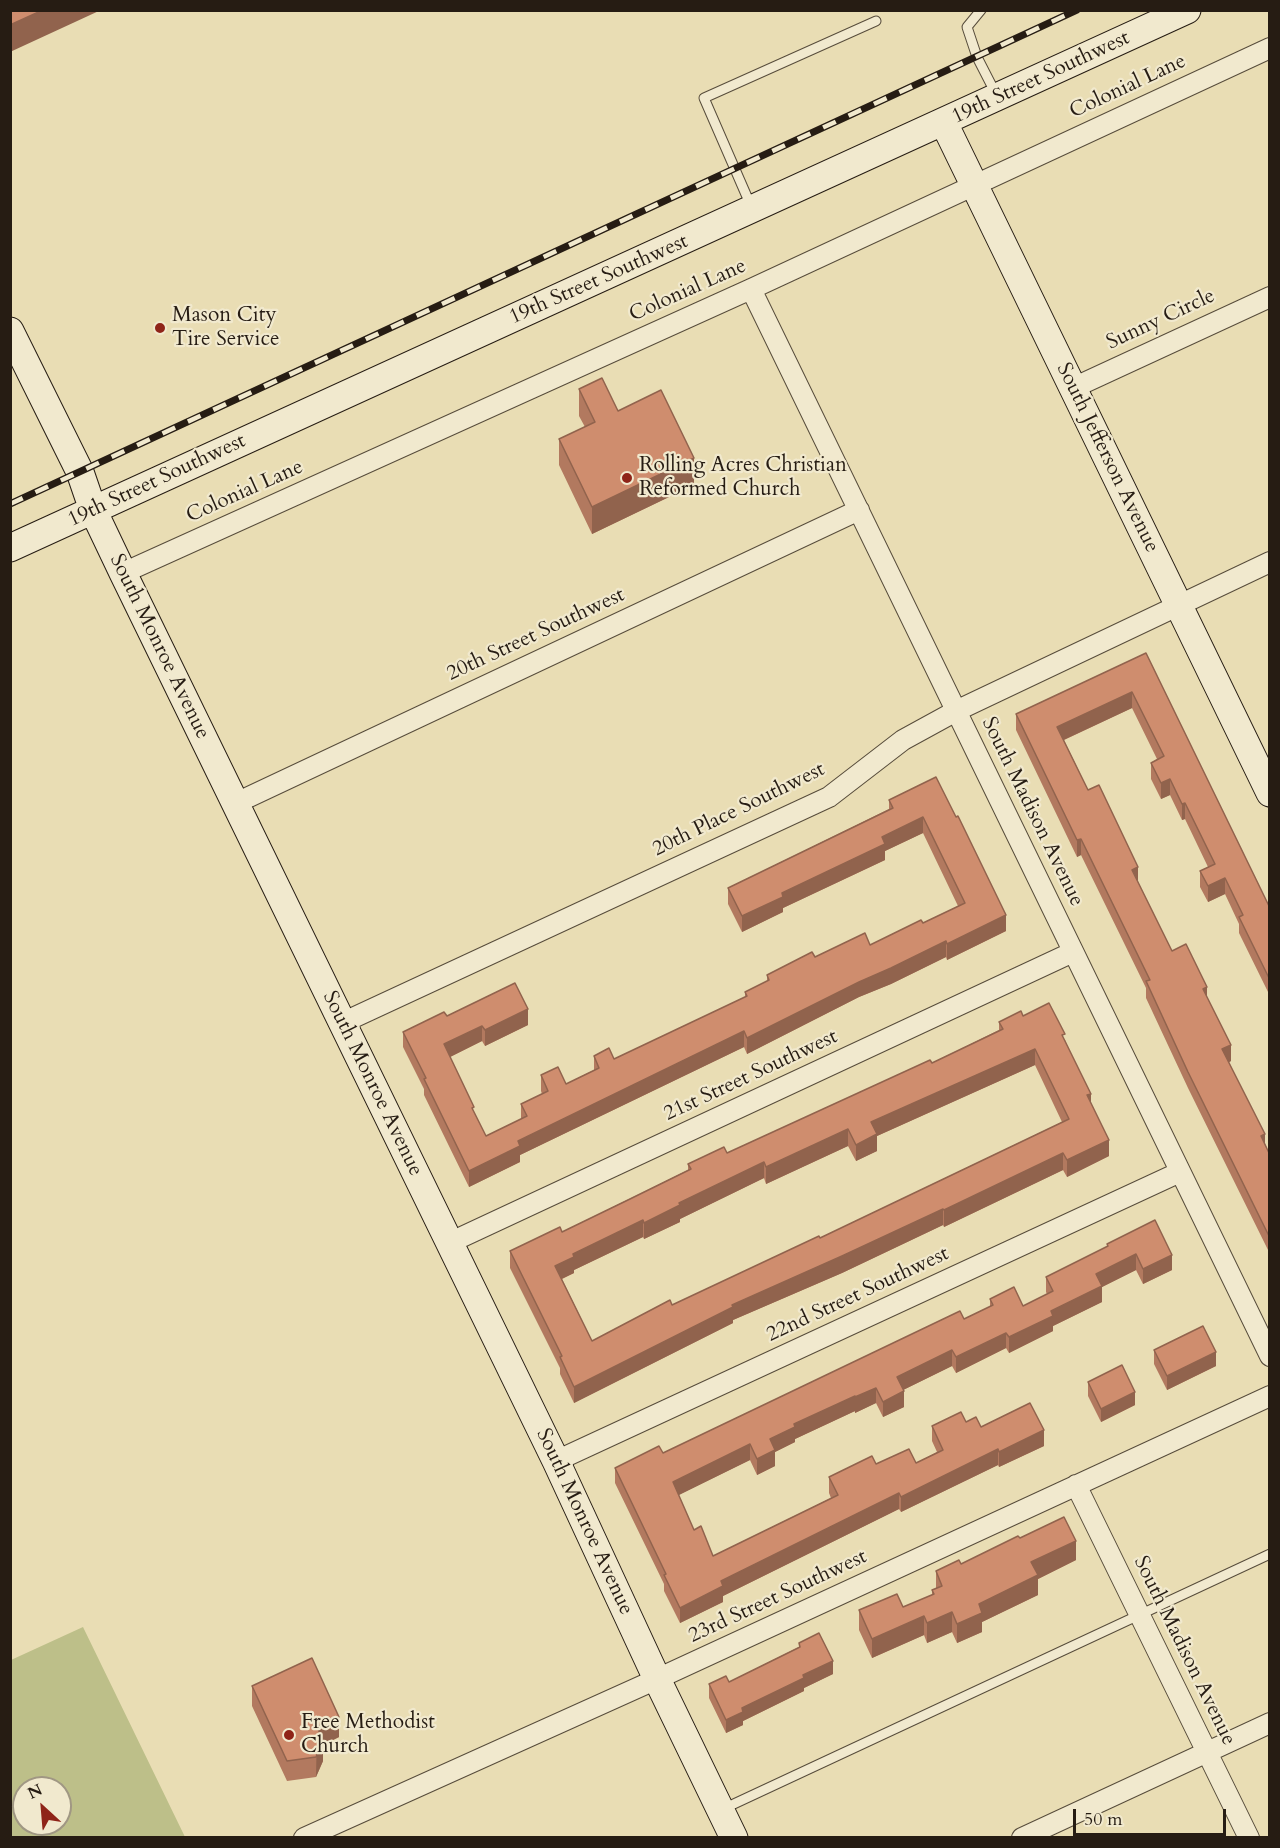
<!DOCTYPE html>
<html>
<head>
<meta charset="utf-8">
<style>
  body { margin:0 }
  #map { position:relative; width:1280px; height:1848px; overflow:hidden; background:#e9ddb4; font-family:Cardo,serif }
  canvas { display:block }
  .frame { position:absolute; inset:0; border:12px solid #261c13; pointer-events:none }
  .north { position:absolute; left:12px; top:1776px; width:60px; height:60px; box-sizing:border-box; background:#f1e9ce; border:2px solid #a09783; border-radius:50%; rotate:334deg; font-size:16px; font-weight:700; line-height:24px; text-align:center; color:#261c13 }
  .north::after { content:''; display:block; margin:auto; width:21px; height:27px; background:#8f2418; clip-path:polygon(50% 0,100% 100%,50% 72%,0 100%) }
  .scale { position:absolute; left:1073px; top:1809px; width:153px; height:27px; box-sizing:border-box; border:3px solid #261c13; border-top:0; padding-left:8px; font-size:18px; line-height:21px; white-space:nowrap; color:#261c13; -webkit-text-stroke:4px #f1e9ce; paint-order:stroke }
</style>
</head>
<body>
<div id="map">
<canvas width="1280" height="1848"></canvas>
<div class="frame"></div>
<div class="north">N</div>
<div class="scale">50 m</div>
</div>
<script>
const g = document.querySelector('canvas').getContext('2d');
g.lineJoin = 'round';
function paint(path, color) {
  g.fillStyle = color;
  g.fill(path, 'evenodd');
}
function trace(path, color, width, dash) {
  g.strokeStyle = color;
  g.lineWidth = width;
  g.lineCap = dash ? 'butt' : 'round';
  g.setLineDash(dash || []);
  g.stroke(path);
}
function drawText(font, color, halo, rows, align = 'center') {
  g.font = font + ' Cardo,serif';
  g.lineWidth = 4.5;
  g.setLineDash([]);
  g.textBaseline = 'middle';
  g.strokeStyle = halo;
  g.fillStyle = color;
  for (const [text, x, y, turn = 0] of rows) {
    g.save();
    g.translate(x, y);
    g.rotate((+turn || 0) * Math.PI / 180);
    g.textAlign = isNaN(turn) ? turn : align;
    if (halo) g.strokeText(text, 0, 0);
    g.fillText(text, 0, 0);
    g.restore();
  }
}
paint(new Path2D(`
  M83 1627 185 1837H11V1660ZM24 1788H60V1824H24Z`), '#bdbf89');
const lane = new Path2D(`
  M981 10 967 27 977 57 997 96
  M751 206 704 98 876 21
  M723 1809 1270 1554`);
const street = new Path2D(`
  M751 289 1270 1356
  M1073 388 1270 297
  M123 573 751 289 1270 48
  M234 804 859 510
  M342 1023 829 797 903 740 956 711 1270 562
  M449 1243 1073 952
  M556 1461 1180 1172
  M1076 1485 1249 1838
  M304 1838 657 1679 1270 1396
  M1022 1838 1270 1723`);
const secondary = new Path2D(`
  M944 123 1270 793
  M10 331 80 472 93 510 123 573 556 1461 657 1679 734 1838
  M10 548 1187 10`);
trace(lane, '#574c3b', 11);
trace(street, '#574c3b', 22);
trace(secondary, '#261c13', 29);
trace(lane, '#f1e9ce', 9);
trace(street, '#f1e9ce', 20);
trace(secondary, '#f1e9ce', 27);
const rail = new Path2D(`
  M10 504 1077 10`);
trace(rail, '#261c13', 7);
trace(rail, '#f1e9ce', 4.5, [14]);
paint(new Path2D(`
  M579 389 618 411 694 485 592 534 559 465V439L585 427 579 416Z
  M1146 653 1269 906V994L1239 933V924L1225 894 1208 902 1200 887V871L1208 867 1185 819 1182 820 1170 795 1161 799 1151 779V763L1157 759 1132 708 1064 740 1088 790 1138 882 1172 951 1207 998 1231 1061 1229 1062 1269 1153V1252L1188 1088 1146 998V988L1081 855 1077 857 1016 730V714Z
  M936 777 1006 931 947 960 946 957 891 984 859 997 747 1054 744 1047 520 1155V1162L469 1187 424 1095V1089L403 1047V1032L447 1016 528 1025 485 1046 482 1041 450 1057 474 1113 486 1136 521 1119V1104L542 1094 541 1091V1075L566 1084 594 1070V1056L614 1059 745 997V992L767 981V975L815 957 870 945 923 923 958 906 923 833 885 851V860L783 908V912L742 932 728 904V888L889 809V800Z
  M1023 1016 1065 1040 1091 1103 1109 1156 1067 1177 1063 1170 944 1227 943 1225 842 1273 733 1320V1323L574 1403 560 1374V1368L510 1268V1251L562 1232 688 1170V1164L727 1153 932 1063 999 1030V1022ZM1035 1065 1062 1122 820 1238 592 1341 562 1279 574 1273V1270L643 1237 644 1239 680 1222V1219L764 1178 766 1184 848 1146 856 1161 877 1151V1136Z
  M1155 1220 1172 1270 1143 1284 1136 1270 1102 1287V1302L1053 1326V1331L1009 1353 1006 1348 956 1373 952 1366 903 1390 904 1407 883 1417 876 1403 855 1413V1411L795 1439V1442L775 1452V1466L757 1475 750 1460 678 1495 694 1530 713 1556 831 1498 829 1493V1477L876 1464 916 1463 937 1452 932 1441V1426L966 1422 1044 1446 999 1467 998 1465 901 1512 899 1509 723 1596V1602L680 1623 664 1591V1584L615 1483V1468L663 1453 964 1319 990 1307V1299L1023 1306 1047 1294 1046 1292V1277L1107 1247V1244Z
  M1154 1350 1216 1366 1167 1390 1154 1364Z
  M1088 1382 1135 1405 1101 1422 1088 1396Z
  M1020 1538 1076 1560 1038 1579V1595L982 1622V1632L957 1643 952 1632 927 1643 924 1635 872 1658 859 1630V1610L903 1607 932 1595V1590L936 1589V1571L961 1564Z
  M799 1643 833 1674 804 1688V1691L743 1721V1725L726 1733 709 1698V1684L729 1682 799 1647Z
  M252 1686 339 1737 323 1745V1761L316 1777 287 1781 252 1706Z`), '#b2795f');
paint(new Path2D(`
  M43 10H101L10 52V25Z
  M694 458V485L592 534V507Z
  M1132 692V708L1057 743V727Z
  M1170 779V795L1161 799V783Z
  M1185 803V819L1182 820V804Z
  M923 817V833L885 851V860L783 908V912L742 932V916L882 837Z
  M1081 839V855L1077 857V840Z
  M1138 867V883L1132 870Z
  M1225 878V894L1208 902V886Z
  M1006 915V931L947 960V944Z
  M946 941V957L891 984 859 997 747 1054V1038L859 982Z
  M1207 987V1004L1203 989Z
  M528 1009V1025L485 1046V1030Z
  M482 1026V1041L444 1060V1044Z
  M744 1031V1047L520 1155V1162L469 1187V1171L518 1141Z
  M1231 1045V1061L1222 1066V1049Z
  M1035 1049V1065L877 1136V1151L856 1161V1145L871 1122Z
  M1091 1094V1110L1087 1095Z
  M848 1129V1146L766 1184V1167Z
  M1265 1134V1150L1261 1136Z
  M1109 1140V1156L1067 1177V1160Z
  M1063 1153V1170L944 1227V1210Z
  M764 1162V1178L680 1219V1222L644 1239V1223L679 1203Z
  M943 1209V1225L842 1273 733 1320V1323L574 1403V1387L732 1305Z
  M643 1220V1237L574 1270V1273L555 1282V1266L573 1254Z
  M1136 1254V1270L1102 1287V1302L1053 1326V1331L1009 1353V1337L1051 1311 1096 1274Z
  M1172 1255V1270L1143 1284V1269Z
  M1006 1333V1348L956 1373V1357Z
  M952 1350V1366L897 1393V1377Z
  M1216 1352V1366L1167 1390V1376Z
  M876 1388V1403L855 1413V1397Z
  M904 1391V1407L883 1417V1402Z
  M1135 1392V1405L1101 1422V1409Z
  M855 1396V1411L795 1439V1442L775 1452V1466L757 1475V1459L770 1439 794 1424Z
  M1044 1430V1446L999 1467V1452Z
  M750 1444V1460L673 1498V1482Z
  M998 1449V1465L901 1512V1497Z
  M899 1493V1509L723 1596V1602L680 1623V1608L721 1581Z
  M1076 1541V1560L1038 1579V1595L982 1622V1632L957 1643V1624L979 1604 1031 1562Z
  M952 1612V1632L927 1643V1623Z
  M924 1616V1635L872 1658V1639Z
  M833 1661V1674L804 1688V1691L743 1721V1725L726 1733V1720L742 1708 803 1675Z
  M339 1717V1737L323 1745V1761L316 1777 317 1727Z`), '#91634d');
const building = new Path2D(`
  M10 10H43L10 25Z
  M602 378 618 411 661 390 694 458 592 507 559 439 595 422 579 389Z
  M1146 653 1269 906V978L1239 917 1243 915 1225 878 1208 886 1200 871 1215 864 1185 803 1182 804 1170 779 1161 783 1151 763 1164 756 1132 692 1057 727 1088 790 1099 785 1138 867 1132 870 1172 951 1186 944 1207 987 1203 989 1231 1045 1222 1049 1265 1134 1261 1136 1269 1153V1236L1188 1072 1146 981 1150 980 1081 839 1077 840 1016 714Z
  M936 777 956 817 958 816 1006 915 947 944 946 941 891 968 859 982 747 1038 744 1031 518 1141 520 1146 469 1171 424 1079 426 1078 403 1032 444 1012 447 1016 515 983 528 1009 485 1030 482 1026 444 1044 474 1107 472 1108 486 1136 527 1116 521 1104 548 1091 541 1075 558 1067 566 1084 599 1068 594 1056 609 1048 614 1059 747 996 745 992 769 980 767 975 812 952 815 957 865 933 870 945 921 920 923 923 965 903 923 817 882 837 885 844 782 893 783 897 742 916 728 888 893 808 889 800Z
  M1049 1003 1065 1034 1062 1035 1091 1094 1087 1095 1109 1140 1067 1160 1063 1153 944 1210 943 1209 842 1256 732 1305 733 1307 574 1387 560 1357 562 1356 510 1251 560 1227 562 1232 630 1199 691 1169 688 1164 724 1147 727 1153 930 1060 932 1063 1003 1029 999 1022 1021 1011 1023 1016ZM1035 1049 1069 1119 820 1238 819 1236 672 1305 670 1300 592 1341 555 1266 574 1257 573 1254 643 1220 644 1223 680 1205 679 1203 764 1162 766 1167 848 1129 856 1145 877 1134 871 1122Z
  M1155 1220 1172 1255 1143 1269 1136 1254 1096 1274 1102 1286 1051 1311 1053 1316 1009 1337 1006 1333 956 1357 952 1350 897 1377 904 1391 883 1402 876 1388 855 1397V1396L794 1424 795 1427 770 1439 775 1450 757 1459 750 1444 673 1482 694 1530 701 1526 713 1556 838 1495 829 1477 872 1456 876 1464 909 1449 916 1463 943 1450 932 1426 961 1412 966 1422 976 1417 981 1427 1030 1403 1044 1430 999 1452 998 1449 901 1497 899 1493 721 1581 723 1586 680 1608 664 1575 666 1574 615 1468 659 1446 663 1453 960 1311 964 1319 993 1305 990 1299 1014 1287 1023 1306 1053 1291 1046 1277 1108 1246 1107 1244Z
  M1203 1326 1216 1352 1167 1376 1154 1350Z
  M1122 1365 1135 1392 1101 1409 1088 1382Z
  M1064 1517 1076 1541 1031 1562 1038 1575 979 1604 982 1613 957 1624 952 1612 927 1623 924 1616 872 1639 859 1610 897 1594 903 1607 934 1594 932 1590 942 1586 936 1571 959 1560 961 1564 1018 1536 1020 1538Z
  M819 1633 833 1661 803 1675 804 1678 742 1708 743 1712 726 1720 709 1684 726 1676 729 1682 800 1647 799 1643Z
  M312 1658 339 1717 317 1727 323 1740 316 1757 287 1761 252 1686Z`);
paint(building, '#cf8d6e');
trace(building, '#91634d', 1.5);
for (const [x, y, r, color] of [
  [160,328,6,"#8f2418"],
  [627,478,6,"#8f2418"],
  [289,1735,6,"#8f2418"]
]) {
  const dot = new Path2D();
  dot.arc(x, y, r, 0, 2 * Math.PI);
  g.fillStyle = color;
  g.fill(dot);
  trace(dot, '#f1e9ce', 2);
}
drawText('21px', '#261c13', '#f1e9ce', [
  ["19th Street Southwest",1041,78,-25],
  ["Colonial Lane",1128,87,-25],
  ["19th Street Southwest",599,280,-24],
  ["Colonial Lane",688,291,-24],
  ["Sunny Circle",1161,320,-25],
  ["South Jefferson Avenue",1107,458,64],
  ["19th Street Southwest",157,481,-25],
  ["Colonial Lane",245,492,-24],
  ["20th Street Southwest",536,635,-25],
  ["South Monroe Avenue",159,647,64],
  ["20th Place Southwest",739,810,-26],
  ["South Madison Avenue",1032,812,64],
  ["21st Street Southwest",751,1076,-25],
  ["South Monroe Avenue",372,1084,64],
  ["22nd Street Southwest",858,1295,-25],
  ["South Monroe Avenue",584,1522,65],
  ["23rd Street Southwest",778,1597,-25],
  ["South Madison Avenue",1184,1651,64]
]);
drawText('21px', '#261c13', '#f1e9ce', [
  ["Mason City",172,316],
  ["Tire Service",172,340],
  ["Rolling Acres Christian",639,466],
  ["Reformed Church",639,490],
  ["Free Methodist",301,1723],
  ["Church",301,1747]
], 'left');
</script>
</body>
</html>
